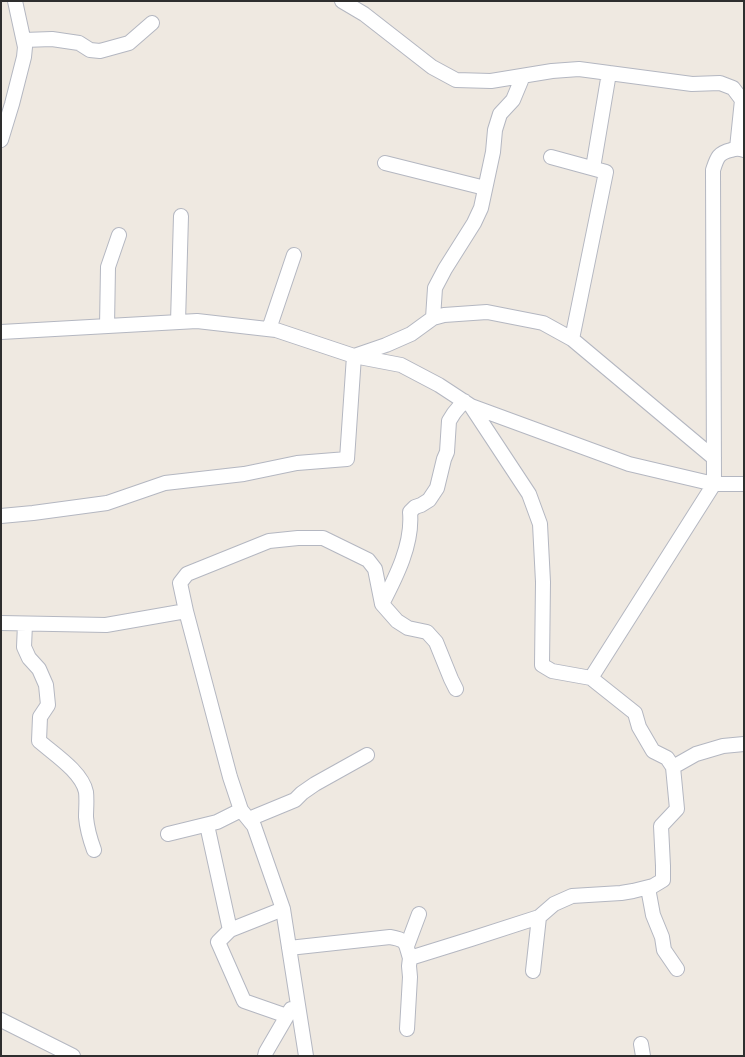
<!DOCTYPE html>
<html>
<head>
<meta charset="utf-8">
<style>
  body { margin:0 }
  #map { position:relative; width:745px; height:1057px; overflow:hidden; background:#efe9e1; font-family:Overpass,sans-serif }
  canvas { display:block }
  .frame { position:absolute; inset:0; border:2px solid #2e2e2e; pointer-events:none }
</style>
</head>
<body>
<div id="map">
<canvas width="745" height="1057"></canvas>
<div class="frame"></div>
</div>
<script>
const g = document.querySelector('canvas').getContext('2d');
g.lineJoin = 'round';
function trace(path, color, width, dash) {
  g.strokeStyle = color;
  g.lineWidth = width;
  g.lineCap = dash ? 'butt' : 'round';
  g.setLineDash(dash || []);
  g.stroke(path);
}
const street = new Path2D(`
  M342 1 364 14 432 67 456 80 491 81 552 71 579 69 692 84 720 83 733 88 742 100 737 148
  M24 40 52 39 79 43 90 50 100 51 129 43 152 23
  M1 140 12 104 24 57 25 47 15 1
  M551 157 606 172 572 339
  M385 163 485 188
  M593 168 609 73
  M433 318 435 288 445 269 474 223 481 208 493 152 495 130 500 114 513 100 523 76
  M178 322 181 216
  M107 326 108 267 119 235
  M269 329 294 255
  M1 332 197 321 276 330 354 356 401 365 439 385 471 406 629 464 714 484H744
  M1 516 33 513 107 503 165 483 244 474 297 463 347 459 354 356 386 345 411 334 433 318 444 315 487 312 543 323 572 339 714 458
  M382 604C396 577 413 544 410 512L415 507 421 505 429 500 437 488 444 459 447 452 449 421 454 413 464 401
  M186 611 180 583 187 574 269 541 298 538H323L368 560 375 569 382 604 397 621 408 628 427 632 436 642 451 679 456 689
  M1 623 106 625 186 611 230 777 241 810 254 826 283 909 306 1056
  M25 624 24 647 29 658 39 669 46 685 48 705 40 717 39 741C54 754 82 772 86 792 87 800 86 809 86 817 87 829 90 839 94 850
  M591 678 714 484 713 170C717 158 718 153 731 150 736 148 739 148 744 150
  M673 767 696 754 723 746 744 744
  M249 819 295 800 302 793 315 784 367 755
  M207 825 230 930
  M168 834 217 822 241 810
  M648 888 653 915 662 937 664 950 677 969
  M283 909 230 930 218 942 244 1001 287 1016
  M407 946 419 914
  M289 948 390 937C408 940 405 943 410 958
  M533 971 539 917
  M1 1020 73 1056
  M407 1029 410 977 409 966 410 958 471 939 539 917 554 904 572 896 621 893 633 891 653 886 663 880V866L661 826 677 809 673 767 667 758 653 751 639 727 635 713 591 678 552 671 542 665 543 582 540 524 529 494 471 406
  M641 1044 643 1056
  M265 1056 266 1052 291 1009`);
trace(street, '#b4b7c1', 16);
trace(street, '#fff', 14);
</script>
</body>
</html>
